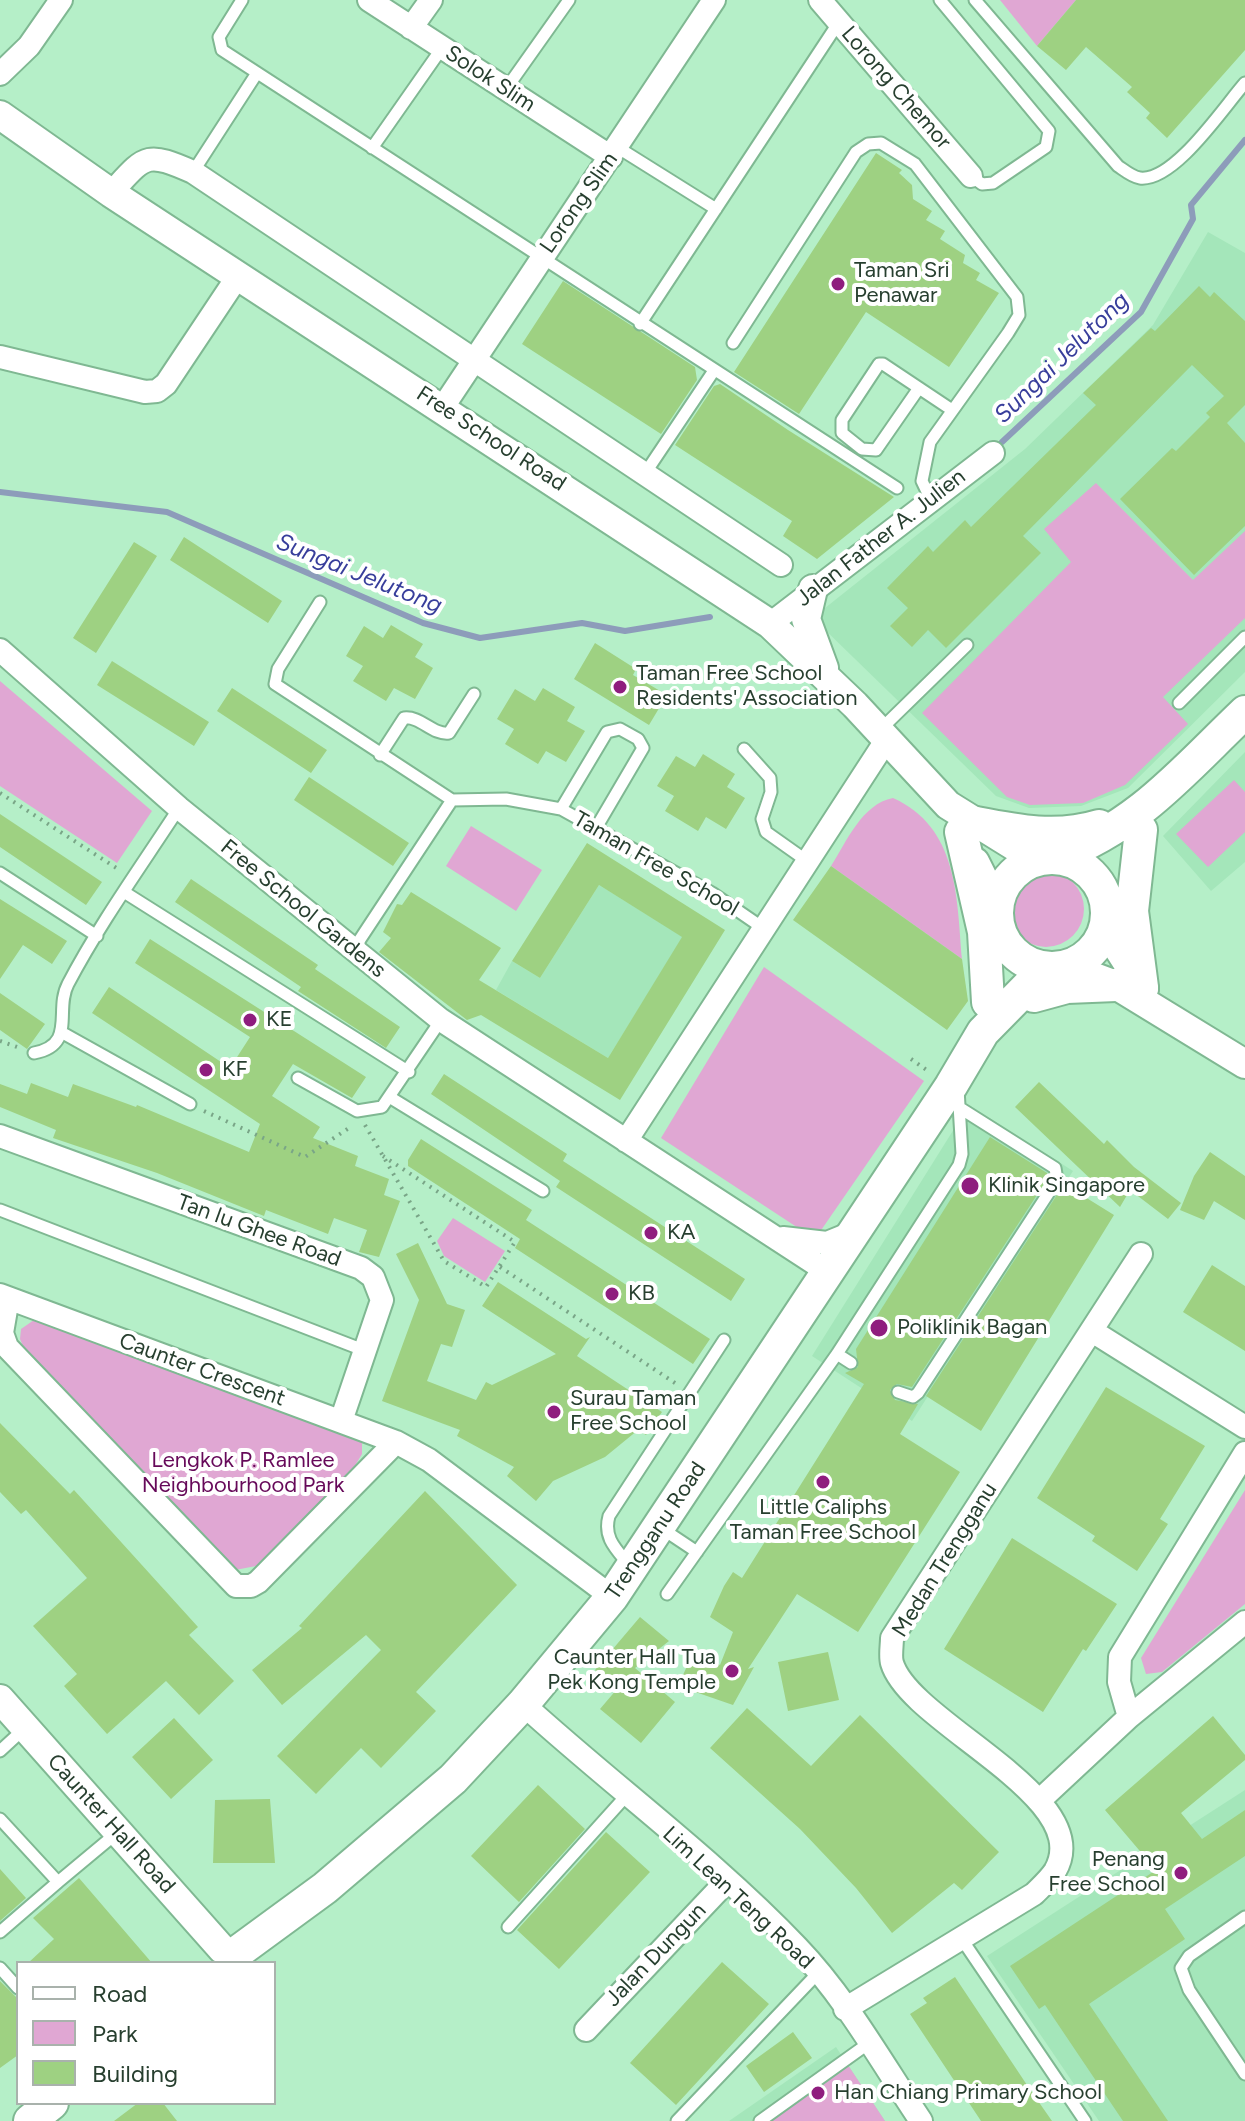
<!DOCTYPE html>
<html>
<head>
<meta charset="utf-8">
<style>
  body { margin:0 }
  #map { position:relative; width:1245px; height:2121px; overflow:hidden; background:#b5efc8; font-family:Figtree,sans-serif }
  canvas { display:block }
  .legend { position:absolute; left:16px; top:1961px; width:260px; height:144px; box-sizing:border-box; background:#fff; border:2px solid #a9b2ac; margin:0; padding:10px 14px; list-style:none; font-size:24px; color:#273f2f }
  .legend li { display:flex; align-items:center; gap:16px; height:40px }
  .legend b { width:40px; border:2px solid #a9b2ac }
</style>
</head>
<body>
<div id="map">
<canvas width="1245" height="2121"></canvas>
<ul class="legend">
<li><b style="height:10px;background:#fff"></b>Road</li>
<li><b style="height:22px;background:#e0a7d3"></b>Park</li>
<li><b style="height:22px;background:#9ed182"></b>Building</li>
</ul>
</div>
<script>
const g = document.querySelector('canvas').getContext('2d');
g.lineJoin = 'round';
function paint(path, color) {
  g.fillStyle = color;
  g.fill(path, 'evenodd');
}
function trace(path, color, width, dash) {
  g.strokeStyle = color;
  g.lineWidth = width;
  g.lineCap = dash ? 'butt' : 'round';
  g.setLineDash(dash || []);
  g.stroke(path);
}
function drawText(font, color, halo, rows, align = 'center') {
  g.font = font + ' Figtree,sans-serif';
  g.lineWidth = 8;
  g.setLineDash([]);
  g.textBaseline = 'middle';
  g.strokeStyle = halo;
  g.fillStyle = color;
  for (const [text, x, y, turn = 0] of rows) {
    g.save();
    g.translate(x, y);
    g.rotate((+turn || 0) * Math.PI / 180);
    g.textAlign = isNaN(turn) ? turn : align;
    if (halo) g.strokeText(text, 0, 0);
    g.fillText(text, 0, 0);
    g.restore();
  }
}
paint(new Path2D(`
  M1208 232 1245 253V672L1128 788 1081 806 1029 808 996 796 819 624 820 612 1025 449 1153 325Z
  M1245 752V862L1211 891 1163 836Z
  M599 885 683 937 608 1058 496 990 512 961 540 978Z
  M969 1105 1073 1171 912 1421 812 1356Z
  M1245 1790V2121H1099L987 1956Z
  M836 2047 885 2121H729Z`), '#a4e6ba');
paint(new Path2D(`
  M1000 0H1076L1037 46Z
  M1096 483 1193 580 1245 531V618L1163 697 1188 724 1125 785 1083 803 1030 805 1007 797 922 713 1071 562 1044 529Z
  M0 681 152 811 117 863 0 786Z
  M1234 780 1245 792V832L1208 867 1176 834Z
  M893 798C958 827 957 897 962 959L831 866C847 841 862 804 893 798Z
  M471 826 542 870 516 911 446 866Z
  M1008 909a38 38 0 1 1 76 0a38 38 0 1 1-76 0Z
  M764 967 924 1081 815 1239 661 1138Z
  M453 1218 505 1251 485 1282 444 1256 437 1241Z
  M34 1320 362 1438V1454L353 1469 256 1566 235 1570 25 1351 20 1339 21 1329Z
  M1245 1490V1604L1162 1672 1146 1674 1141 1658Z
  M848 2065 885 2121H772L773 2119Z`), '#e0a7d3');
trace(new Path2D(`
  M1002 442 1141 312 1193 219 1191 205 1245 140
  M0 492 167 512 423 623 480 638 582 623 625 631 710 617`), '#8d9cba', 6);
paint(new Path2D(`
  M1076 0H1245V50L1167 138 1146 118 1150 113 1127 92 1132 87 1086 47 1066 70 1037 46Z
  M876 153 902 170 899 173 912 185 913 199 932 211 926 220 945 231 940 239 965 255 963 263 980 273 976 280 999 293 949 367 866 312 799 414 734 372Z
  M563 281 695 367 697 380 661 434 522 344Z
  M1199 286 1210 297 1214 292 1245 321V405L1227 423 1245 443V526L1194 575 1120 499 1172 448 1176 451 1210 417 1206 413 1224 396 1192 365 1023 536 1041 553 946 648 928 630 912 647 890 626 908 608 887 588 928 546 933 552 965 520 971 527 1096 405 1083 393 1151 328 1155 331Z
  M720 384 788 430 894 497 817 559 783 536 792 521 675 445 714 386Z
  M184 537 282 601 268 623 170 560Z
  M134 542 157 556 96 653 73 638Z
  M391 625 423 644 415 657 433 668 415 699 394 688 386 701 353 681 363 666 346 656 364 626 383 638Z
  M595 643 636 669 633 675 667 695 649 725 574 679Z
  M112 661 209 722 194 746 97 685Z
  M232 688 327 750 311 773 217 711Z
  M543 688 575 707 567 721 585 731 566 762 546 751 538 764 505 744 514 729 497 719 515 689 535 701Z
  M703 754 735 774 727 787 745 798 726 829 706 817 698 831 665 811 674 796 657 786 676 756 695 767Z
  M309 777 409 843 393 866 294 800Z
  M0 814 102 882 86 905 0 847Z
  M587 843 725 930 620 1100 481 1015 467 1020 379 952 391 938 383 932 397 904 402 905 411 892 501 948 479 980 608 1058 682 937 599 885 540 978 512 961Z
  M831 866 962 959 968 1001 947 1030 793 920Z
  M191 879 318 965 315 969 400 1027 386 1048 298 991 301 987 175 902Z
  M0 899 67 941 52 964 23 945 0 979Z
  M150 939 366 1077 352 1098 293 1064 272 1096 320 1127 313 1138 358 1156 355 1166 389 1179 384 1195 400 1201 379 1257 359 1252 367 1230 334 1218 328 1234 266 1210 264 1216 157 1173 53 1138 56 1130 0 1107V1084L27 1094 31 1083 68 1097 73 1084 136 1107 137 1105 249 1152 260 1124 92 1013 109 987 230 1068 250 1037 135 963Z
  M0 993 45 1024 27 1049 0 1030Z
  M444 1074 567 1154 563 1161 745 1279 731 1301 556 1187 560 1181 431 1094Z
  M1039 1082 1104 1144 1107 1140 1134 1167 1181 1203 1168 1219 1130 1190 1120 1207 1015 1107Z
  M990 1137 1047 1173 1048 1178 912 1387 897 1384 890 1390 895 1400 918 1404 900 1434 960 1472 858 1632 797 1594 748 1669 754 1667 733 1705 678 1686 693 1653 720 1665 733 1632 710 1617 724 1586 733 1572 742 1578 864 1384 845 1373 858 1367 856 1349Z
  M421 1139 532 1210 526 1220 710 1339 693 1364 515 1248 520 1239 408 1166V1160Z
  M1210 1152 1245 1176V1220L1214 1201 1204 1220 1180 1210 1194 1176Z
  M1064 1184 1114 1215 981 1431 926 1396Z
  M418 1243 447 1304 465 1310 452 1347 441 1344 427 1381 476 1400 486 1382 492 1385 556 1354 482 1306 498 1282 586 1339 590 1337 577 1356 662 1412 646 1435 638 1430 605 1457 553 1481 536 1501 507 1476 514 1467 457 1436 460 1430 382 1401 419 1300 396 1254Z
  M1212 1265 1245 1286V1351L1183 1312Z
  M1106 1387 1205 1446 1160 1519 1168 1524 1137 1571 1092 1541 1095 1536 1037 1498Z
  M0 1423 70 1494 74 1490 198 1627 189 1635 234 1681 199 1715 166 1681 107 1734 64 1686 77 1674 33 1626 87 1578 26 1510 21 1514 0 1492Z
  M425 1491 517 1585 416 1692 436 1711 381 1768 361 1748 316 1794 277 1756 381 1650 366 1635 282 1705 252 1670 302 1628 299 1626Z
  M1012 1538 1117 1604 1086 1651 1083 1649 1043 1712 944 1649Z
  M640 1617 669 1641 635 1668 675 1702 641 1743 600 1709 617 1689 595 1670Z
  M828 1652 839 1700 788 1711 778 1662Z
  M747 1708 811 1766 860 1715 999 1852 962 1890 954 1883 892 1933 856 1888 800 1829 710 1748Z
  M1213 1716 1245 1755V1760L1181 1813 1202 1839 1245 1810V1856L1165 1909 1185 1939 1089 2004 1168 2121H1123L1045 2005 1039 2009 1010 1966 1156 1870 1105 1810Z
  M174 1718 213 1760 171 1799 132 1757Z
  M538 1785 585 1829 519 1902 471 1856Z
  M270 1799 275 1863H213L215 1800Z
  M606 1832 650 1872 559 1969 517 1930Z
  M0 1869 26 1898 0 1921Z
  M79 1878 152 1963H28L54 1939 33 1918Z
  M722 1962 769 2004 676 2105 630 2063Z
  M955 1977 1029 2088 1052 2121H981L910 2014 927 2003 923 1998Z
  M0 1981 18 1999V2055L0 2068Z
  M793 2032 812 2058 764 2092 746 2066Z
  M138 2103H163L177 2121H114Z`), '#9ed182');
const service = new Path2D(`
  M242 0 219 37 222 50 897 488
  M940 0 1049 131 1046 147 993 183 982 184 971 176
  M975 0 1118 166C1124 170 1132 177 1140 178 1174 182 1223 108 1245 83
  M506 89 569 0
  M617 147 716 209
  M372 148 442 48
  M193 172 257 73
  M640 324 839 22
  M733 343 856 152 868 144 881 143 915 164 1017 297 1019 315 1008 333 930 442 922 481 931 500
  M919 388 876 450 862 449 842 433V420L879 364H883L952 410
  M644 475 713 372
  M320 602 278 669 275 684 452 800
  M1179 703 1245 637
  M880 730 967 645
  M744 749 770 778 771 792 762 819 766 832 807 861
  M380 755 404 718C421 716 432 735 449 733L474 694
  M452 800 506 799 561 809 712 893 763 928
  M561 809 607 732 620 729 638 739 643 748 596 828
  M0 873 97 936
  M124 892 409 1072
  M353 950 452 800
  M61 1032 190 1104
  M34 1053C77 1045 54 1010 68 984 100 923 142 865 179 808
  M298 1078 357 1111 382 1107 441 1020
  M391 1098 543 1191
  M0 1210 366 1351
  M837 1354 851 1363
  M898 1392 913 1397 918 1393 1057 1180 1055 1168 960 1108
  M661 1528 697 1552
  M629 1565C616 1549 603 1538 609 1516L724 1340
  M667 1594 837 1354 959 1165 962 1154 958 1089
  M0 1751 25 1728
  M0 1819 58 1882 118 1832
  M1245 1917 1189 1956 1181 1968 1189 1990 1245 2074
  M508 1927 626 1796
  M0 1932 58 1882
  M961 1938 1085 2121
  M0 1968 18 1988
  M677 2121 818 1973
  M760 2121 869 2043`);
const minor = new Path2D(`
  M369 0 611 157
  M820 0 971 176
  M411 28 431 0
  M0 74 29 46 61 0
  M111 193C146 155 145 151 193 172L781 565
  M0 357 145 392 157 391 166 384 238 276
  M443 407 714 0
  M770 624 993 453
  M0 650 179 808 441 1020 828 1272
  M0 1136 361 1268 373 1277 382 1300 341 1421
  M626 1141 887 739
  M783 1238 827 1243 854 1232
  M0 1295 396 1442 429 1460 612 1597
  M8 1298 2 1333 7 1347 236 1586H251L258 1582 396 1442
  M1092 1331 1245 1427
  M523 1704C613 1786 713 1859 797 1947 846 1998 882 2063 921 2121
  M1129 1717 1119 1682 1120 1657 1245 1453
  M1040 1800 1129 1717 1245 1622
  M845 2009 1034 1894C1041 1887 1050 1879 1055 1871 1098 1797 910 1724 892 1663 890 1656 892 1645 892 1638L1141 1254
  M586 2030 727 1881`);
const tertiary = new Path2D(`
  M0 115 111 193 770 624 855 705 948 805 1035 859
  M813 589 806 619 824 668
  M975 862 996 904
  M1105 928 1144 989
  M1068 967 1116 985 1245 1064
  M0 1699 222 1949`);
const secondary = new Path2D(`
  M976 823C1017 831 1057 839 1099 826
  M1141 830 1132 911 1142 987
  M961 832 984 932 988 1002
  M1056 857C1140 825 1182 772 1245 712
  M997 913a55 55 0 1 1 110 0a55 55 0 1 1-110 0Z
  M1034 996 1067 987 1116 985
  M239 1951 325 1888 453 1779 523 1704 612 1597 951 1086 983 1032 1046 968
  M30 2121 52 2103`);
trace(service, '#7fb892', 15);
trace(minor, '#7fb892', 26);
trace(tertiary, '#7fb892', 32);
trace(secondary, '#7fb892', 36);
trace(new Path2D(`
  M0 793 121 871
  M0 1041 20 1048
  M911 1059 928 1071
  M204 1111 305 1157 352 1126
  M365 1125 444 1261 486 1287 515 1242 383 1156
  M500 1267 678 1385`), '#79a587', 4, [2, 6]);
trace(service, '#fff', 11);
trace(minor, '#fff', 22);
trace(tertiary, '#fff', 28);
trace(secondary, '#fff', 32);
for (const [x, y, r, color] of [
  [838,284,8,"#8f1d7e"],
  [620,687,8,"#8f1d7e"],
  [250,1020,8,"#8f1d7e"],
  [206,1070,8,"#8f1d7e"],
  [970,1186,10,"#8f1d7e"],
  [651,1233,8,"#8f1d7e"],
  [612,1294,8,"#8f1d7e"],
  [879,1328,10,"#8f1d7e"],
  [554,1412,8,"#8f1d7e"],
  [823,1482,8,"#8f1d7e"],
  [732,1671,8,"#8f1d7e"],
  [1181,1873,8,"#8f1d7e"],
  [818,2093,8,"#8f1d7e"]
]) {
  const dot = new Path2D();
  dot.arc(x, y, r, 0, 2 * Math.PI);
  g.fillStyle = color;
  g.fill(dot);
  trace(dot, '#fff', 3);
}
drawText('22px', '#273f2f', '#fff', [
  ["Solok Slim",490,79,33],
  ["Lorong Chemor",896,88,49],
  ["Lorong Slim",579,203,-55],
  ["Free School Road",491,439,33],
  ["Jalan Father A. Julien",881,538,-38],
  ["Taman Free School",656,864,30],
  ["Free School Gardens",303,909,39],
  ["Tan Iu Ghee Road",259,1231,20],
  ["Caunter Crescent",202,1370,20],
  ["Trengganu Road",656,1531,-56],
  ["Medan Trengganu",945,1560,-58],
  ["Caunter Hall Road",111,1824,48],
  ["Lim Lean Teng Road",738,1898,43],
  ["Jalan Dungun",656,1955,-46]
]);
drawText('22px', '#273f2f', '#fff', [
  ["Taman Sri",854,271],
  ["Penawar",854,296],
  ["Taman Free School",636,674],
  ["Residents' Association",636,699],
  ["KE",266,1020],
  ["KF",222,1070],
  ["Klinik Singapore",988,1186],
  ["KA",667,1233],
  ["KB",628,1294],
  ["Poliklinik Bagan",897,1328],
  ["Surau Taman",570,1399],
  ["Free School",570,1424],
  ["Little Caliphs",823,1508,"center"],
  ["Taman Free School",823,1533,"center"],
  ["Caunter Hall Tua",716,1658,"right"],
  ["Pek Kong Temple",716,1683,"right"],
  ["Penang",1165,1860,"right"],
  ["Free School",1165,1885,"right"],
  ["Han Chiang Primary School",834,2093]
], 'left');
drawText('22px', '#660959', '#fff', [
  ["Lengkok P. Ramlee",243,1461],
  ["Neighbourhood Park",243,1486]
]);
drawText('italic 24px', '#383e9b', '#fff', [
  ["Sungai Jelutong",1062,358,-44],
  ["Sungai Jelutong",359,574,22]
]);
</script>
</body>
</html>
